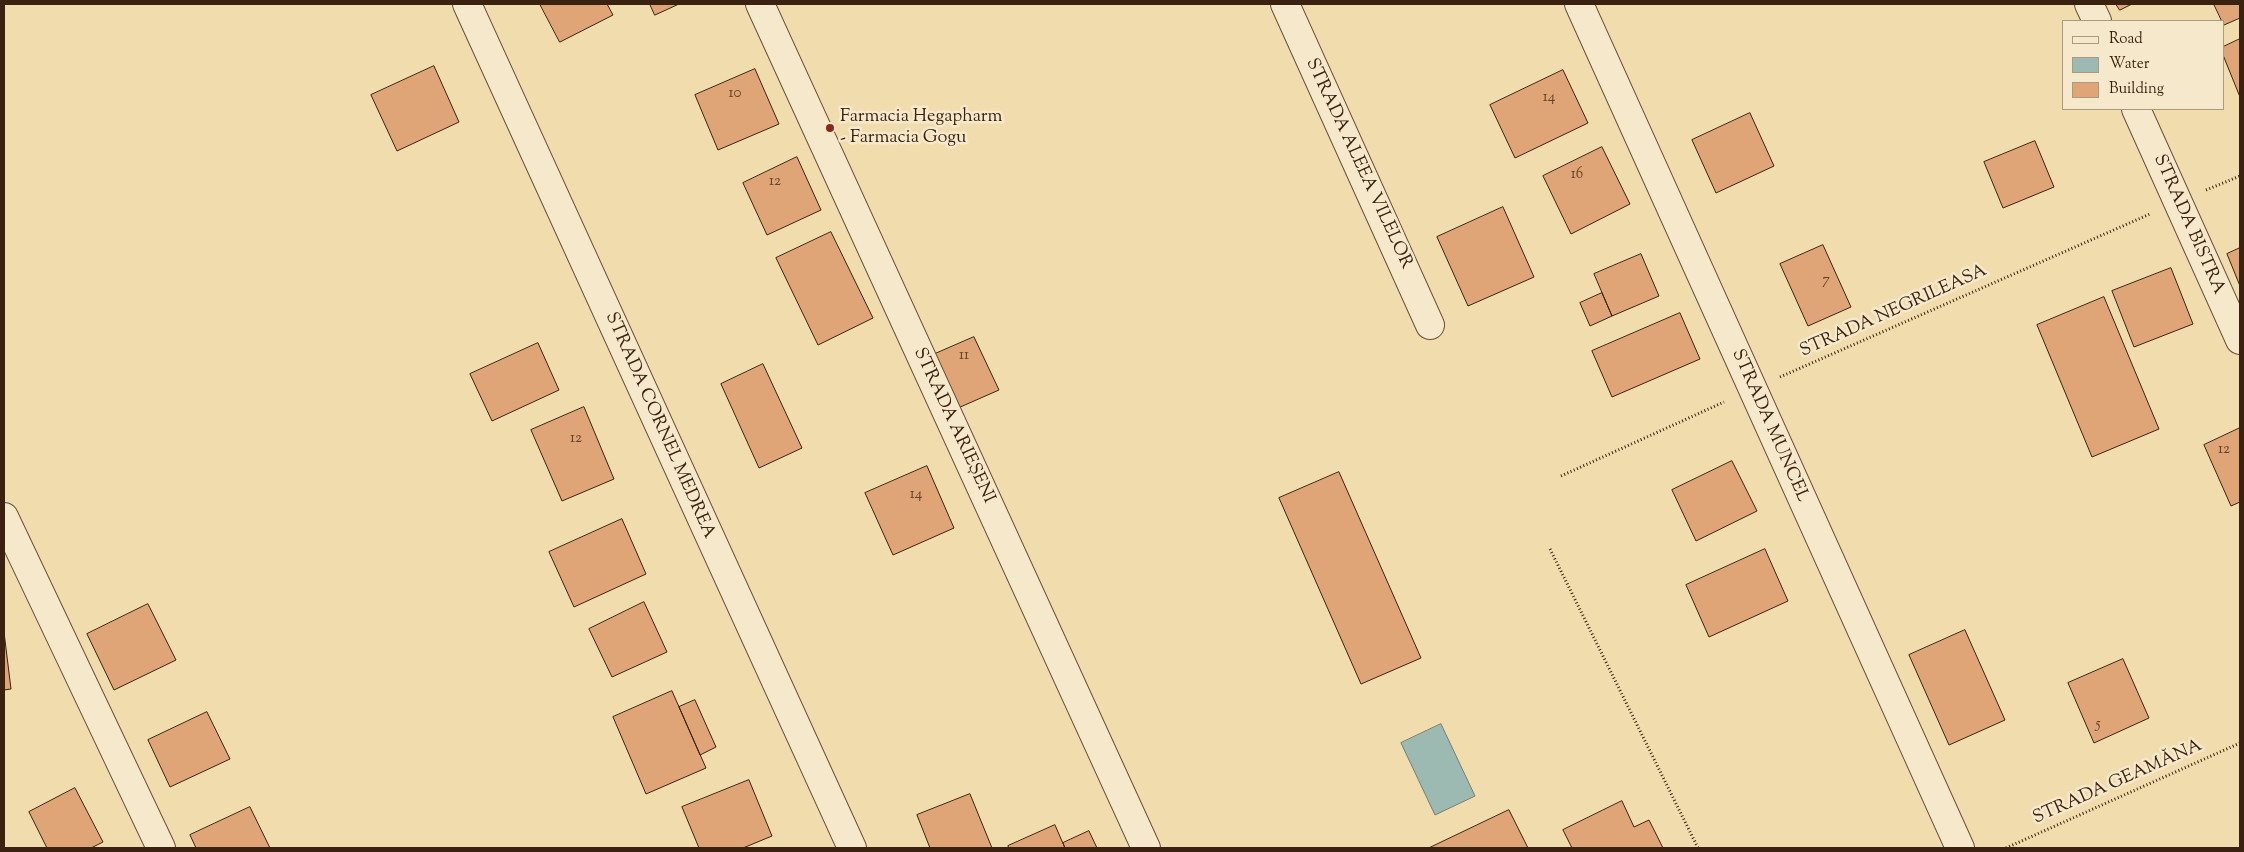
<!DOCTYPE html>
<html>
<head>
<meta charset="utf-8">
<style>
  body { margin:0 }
  #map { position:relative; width:2244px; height:852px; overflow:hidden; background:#f1dcae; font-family:"Sorts Mill Goudy",serif }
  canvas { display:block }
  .frame { position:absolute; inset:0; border:5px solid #3b2210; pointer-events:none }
  .legend { position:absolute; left:2062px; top:20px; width:162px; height:90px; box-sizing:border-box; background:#f6e8ca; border:1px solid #ab9980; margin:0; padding:6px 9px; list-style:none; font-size:15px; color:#3b2210 }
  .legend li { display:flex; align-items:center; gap:10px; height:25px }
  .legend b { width:25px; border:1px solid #ab9980 }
</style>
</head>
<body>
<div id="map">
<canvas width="2244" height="852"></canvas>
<div class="frame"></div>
<ul class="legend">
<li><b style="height:6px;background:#f6e8ca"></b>Road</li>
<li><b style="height:14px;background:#9cbab2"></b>Water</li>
<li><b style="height:14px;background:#dfa577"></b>Building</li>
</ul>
</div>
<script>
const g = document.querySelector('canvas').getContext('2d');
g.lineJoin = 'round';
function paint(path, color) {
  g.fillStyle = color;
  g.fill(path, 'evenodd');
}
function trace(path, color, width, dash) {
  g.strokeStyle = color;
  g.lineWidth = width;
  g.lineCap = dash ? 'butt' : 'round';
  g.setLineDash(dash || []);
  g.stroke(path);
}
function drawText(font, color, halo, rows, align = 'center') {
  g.font = font + ' "Sorts Mill Goudy",serif';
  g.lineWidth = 5;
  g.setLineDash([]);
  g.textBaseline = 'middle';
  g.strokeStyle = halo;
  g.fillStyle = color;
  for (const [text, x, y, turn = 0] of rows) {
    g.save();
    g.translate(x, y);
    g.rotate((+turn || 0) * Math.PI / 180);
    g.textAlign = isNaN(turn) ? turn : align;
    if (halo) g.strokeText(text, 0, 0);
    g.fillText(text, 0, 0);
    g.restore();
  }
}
const water = new Path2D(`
  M1441 724 1475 796 1435 815 1401 743Z`);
paint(water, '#9cbab2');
trace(water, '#757d71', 1);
const building = new Path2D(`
  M540 4H607L613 15 560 42Z
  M650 4H679L655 15Z
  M2116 4H2132L2120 10Z
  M2214 4H2240V18L2224 25Z
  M2240 39V97L2223 55V47Z
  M434 66 459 122 397 151 371 95Z
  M755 69 779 124 718 150 695 95Z
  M1563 70 1588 123 1515 158 1490 105Z
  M1750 113 1774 166 1716 193 1692 140Z
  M2035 141 2054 187 2003 208 1984 162Z
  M1602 147 1630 204 1571 234 1543 176Z
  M797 157 821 210 767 235 743 183Z
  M1503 207 1534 277 1468 306 1437 237Z
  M831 232 873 318 818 345 776 258Z
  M1823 245 1851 307 1808 326 1780 264Z
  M2240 248V286L2227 254Z
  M1641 254 1659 296 1612 316 1594 274Z
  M2171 268 2193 324 2134 347 2112 291Z
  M1602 293 1612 316 1590 326 1580 303Z
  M2104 297 2159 429 2092 457 2037 325Z
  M1680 313 1700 359 1612 397 1592 351Z
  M974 337 999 390 958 408 935 354Z
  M538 343 559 390 492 421 470 374Z
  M763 364 802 448 759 468 721 384Z
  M584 407 614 479 562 501 531 430Z
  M2240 428V502L2231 506 2204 445Z
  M1732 461 1757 511 1696 541 1672 490Z
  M927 466 954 528 893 555 865 493Z
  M1339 472 1421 658 1361 684 1279 498Z
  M622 519 646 574 574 607 549 552Z
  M1765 549 1788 601 1709 637 1686 585Z
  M644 602 667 652 612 677 589 629Z
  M148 604 176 660 114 690 87 634Z
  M1965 630 2005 720 1949 745 1909 655Z
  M4 632 11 689 4 690Z
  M2123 659 2149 718 2094 743 2068 683Z
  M672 691 706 768 646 794 613 717Z
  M695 700 716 747 700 755 679 707Z
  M207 712 230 759 170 787 148 740Z
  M749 780 772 836 743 848H699L682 807Z
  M75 788 103 842 91 848H47L29 812Z
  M970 794 992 848H930L917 815Z
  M1622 801 1634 827 1649 820 1663 848H1572L1563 830Z
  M250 807 270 848H196L190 835Z
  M1509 810 1528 848H1429Z
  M1055 825 1065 848H1009L1008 846Z
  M1089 831 1097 848H1065L1063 843Z`);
paint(building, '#dfa577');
trace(building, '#3b2210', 1);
const street = new Path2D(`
  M467 4 852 848
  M760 4 1146 848
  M1285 4 1430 325
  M1579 4 1960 848
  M2089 4 2097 21
  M2136 109 2240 340
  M4 517 161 848`);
trace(street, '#685038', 30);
trace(new Path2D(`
  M2206 190 2240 176
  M1780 377 2150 214
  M1561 476 1724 402
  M1550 549 1698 848
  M2006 848 2240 743`), '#3b2210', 3, [1, 2.5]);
trace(street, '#f6e8ca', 28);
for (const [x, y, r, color] of [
  [830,128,5,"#8f2418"]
]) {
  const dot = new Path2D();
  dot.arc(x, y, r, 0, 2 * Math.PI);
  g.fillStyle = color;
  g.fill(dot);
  trace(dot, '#f6e8ca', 2);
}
drawText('15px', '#64432a', null, [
  ["10",735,94],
  ["14",1549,98],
  ["16",1577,175],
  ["12",775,182],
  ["7",1826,281],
  ["11",964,356],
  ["12",576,439],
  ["12",2224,450],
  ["14",916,495],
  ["5",2098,725]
]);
drawText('18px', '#3b2210', '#f6e8ca', [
  ["Farmacia Hegapharm",840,118],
  ["- Farmacia Gogu",840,139]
], 'left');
drawText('18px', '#3b2210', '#f6e8ca', [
  ["STRADA ALEEA VILELOR",1358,164,65],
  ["STRADA BISTRA",2188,225,66],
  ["STRADA NEGRILEASA",1894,312,-24],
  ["STRADA CORNEL MEDREA",659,426,66],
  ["STRADA ARIEȘENI",953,426,65],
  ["STRADA MUNCEL",1769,426,66],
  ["STRADA GEAMĂNA",2118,783,-24]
]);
</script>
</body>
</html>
